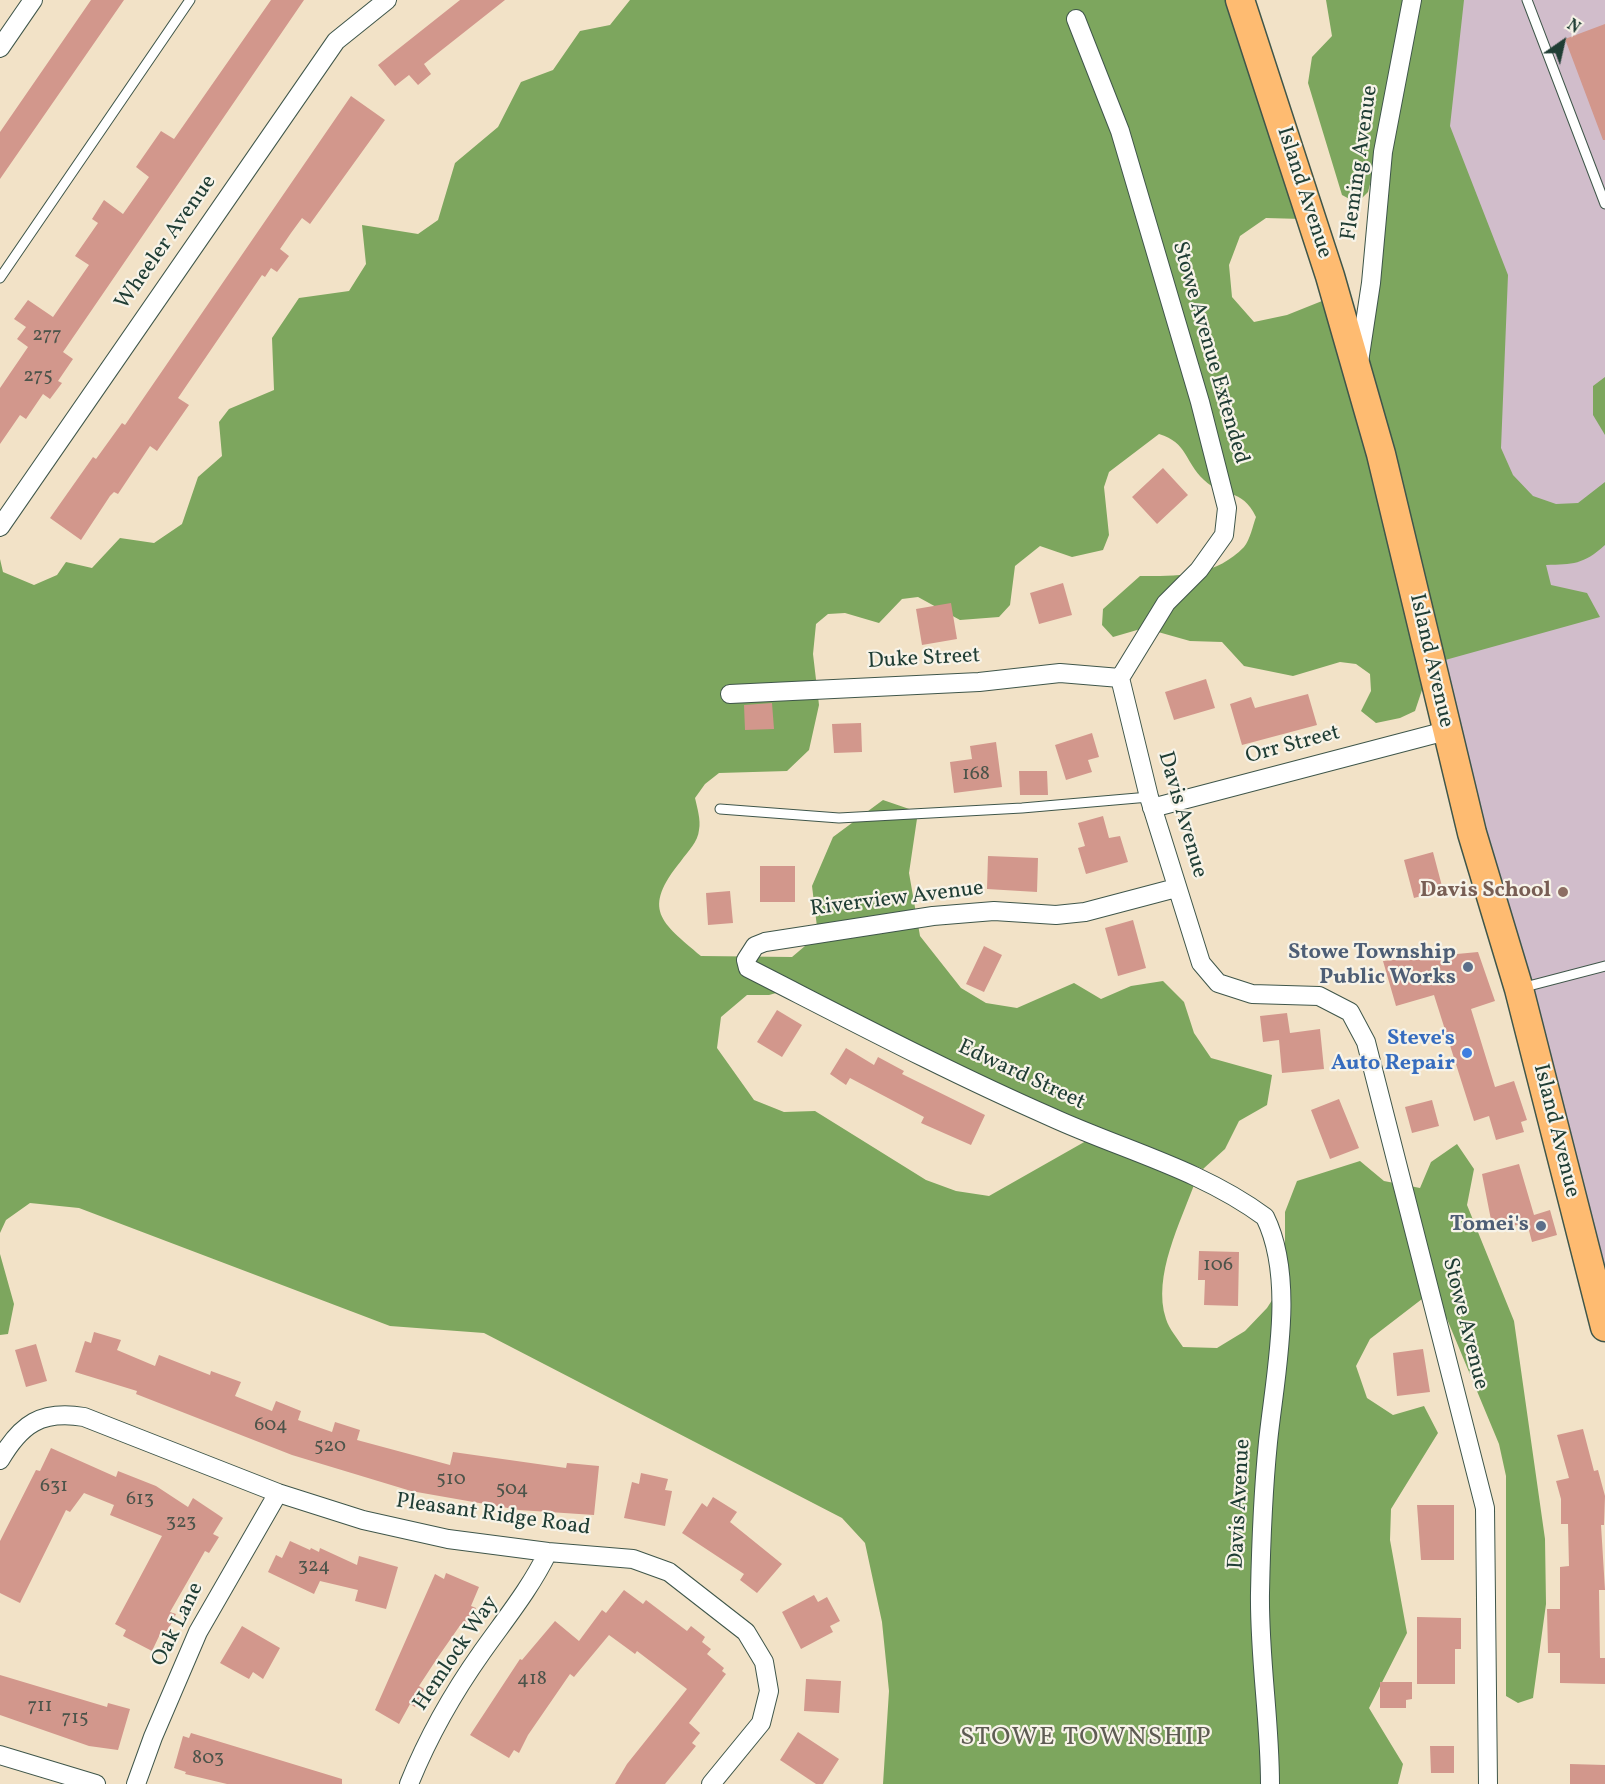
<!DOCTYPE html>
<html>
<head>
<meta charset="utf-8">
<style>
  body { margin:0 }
  #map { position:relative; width:1605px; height:1784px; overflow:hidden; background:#f2e2c7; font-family:Vollkorn,serif }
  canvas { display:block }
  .north { position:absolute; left:1533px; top:12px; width:60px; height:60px; -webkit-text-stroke:4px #f7f3e8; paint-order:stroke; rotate:34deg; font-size:16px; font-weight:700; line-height:24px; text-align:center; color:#1f3d34 }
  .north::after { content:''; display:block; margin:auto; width:21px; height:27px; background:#1f3d34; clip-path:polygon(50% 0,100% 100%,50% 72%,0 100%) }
</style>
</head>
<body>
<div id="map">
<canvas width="1605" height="1784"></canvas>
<div class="north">N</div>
</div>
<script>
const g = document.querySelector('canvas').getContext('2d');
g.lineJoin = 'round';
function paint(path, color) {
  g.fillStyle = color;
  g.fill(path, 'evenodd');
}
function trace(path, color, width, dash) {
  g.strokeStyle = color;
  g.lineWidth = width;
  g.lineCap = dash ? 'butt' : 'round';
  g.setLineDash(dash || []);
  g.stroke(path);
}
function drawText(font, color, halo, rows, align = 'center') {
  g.font = font + ' Vollkorn,serif';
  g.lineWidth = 4.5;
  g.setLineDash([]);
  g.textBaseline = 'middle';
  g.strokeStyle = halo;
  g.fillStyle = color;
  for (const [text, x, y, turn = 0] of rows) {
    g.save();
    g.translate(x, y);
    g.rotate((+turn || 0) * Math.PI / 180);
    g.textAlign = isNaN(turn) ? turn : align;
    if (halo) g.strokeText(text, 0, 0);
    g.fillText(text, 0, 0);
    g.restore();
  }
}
paint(new Path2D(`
  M1412 0H1605V1327L1519 989 1365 323Z`), '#d1bdcb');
paint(new Path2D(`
  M630 0H1231L1302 219 1266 218 1240 236 1229 265 1232 297 1254 322 1287 315 1327 299 1425 681 1415 711 1400 718 1376 723 1361 711 1371 691 1370 674 1356 664 1340 662 1293 676 1244 666 1222 642 1190 641 1144 628 1113 637 1102 625 1103 609 1140 576C1178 576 1215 577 1244 547 1250 540 1253 525 1256 517 1242 487 1222 498 1204 480 1184 461 1188 443 1159 434L1109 472 1104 487 1109 535 1103 550 1072 557 1040 546 1015 566 1010 605 999 617 960 620 918 597 902 599 879 623 845 613 828 614 816 624 813 654 819 705 809 750 787 771 719 773 705 784 695 798C697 807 701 820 699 830 698 842 688 851 681 861 641 910 661 922 701 956L792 957 818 935 812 886 833 837 883 800 918 812 909 873 920 936 961 988 986 1003 1017 1008 1074 983 1101 999 1131 986 1163 981 1184 1002 1194 1033 1211 1058 1272 1075 1267 1105 1239 1121 1225 1149 1203 1169 1014 1094 801 986 769 995H747L721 1017 717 1048 754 1100 784 1112 815 1111 926 1180 956 1191 989 1196 1086 1141 1195 1182C1181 1222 1152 1276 1166 1319 1169 1329 1178 1339 1183 1347L1217 1348 1245 1331 1267 1308 1285 1280V1212L1297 1181 1360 1161 1384 1181 1420 1188 1431 1162 1457 1144 1474 1169 1467 1205 1514 1321 1545 1539 1546 1604 1533 1698 1518 1703 1506 1696V1476L1499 1444 1447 1319 1422 1299 1370 1339 1356 1366 1367 1398 1393 1415 1424 1406 1438 1433 1391 1509 1390 1540 1407 1633 1369 1708 1403 1764 1398 1784H883L889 1691 882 1622 865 1543 842 1518 484 1333 390 1326 79 1208 30 1203 6 1220 0 1233V559L3 572 34 585 57 575 66 562 92 568 120 538 154 543 182 524 198 477 222 456 219 422 229 409 274 390 272 338 299 298 349 291 366 264 362 225 418 234 438 220 455 163 498 127 521 82 553 70 580 31 610 25Z
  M1326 0H1405L1380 145 1368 192 1357 203 1342 195 1308 83 1312 57 1332 36Z
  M1415 0H1464L1450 126 1508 275 1501 448 1513 475 1533 496 1556 504 1578 503 1605 482V545C1583 565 1573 564 1546 565L1551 585 1587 593 1600 617 1438 662 1365 364 1379 216Z
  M1605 377V435L1593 415V386Z
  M0 1254 14 1304 8 1334 0 1335Z`), '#7da65e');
paint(new Path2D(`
  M91 0H124L0 179V132Z
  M271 0H304L63 352 73 359 58 381 62 383 50 399 43 394 26 419 20 415 0 444V388L28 347 17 339 26 327 14 319 28 300 53 317 89 265 75 256 98 223 92 219 104 200 123 214 149 177 136 167 161 131 174 139Z
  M460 0H505L424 64 431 74 418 85 409 75 395 86 378 65Z
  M1605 24V140H1603L1565 39Z
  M351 96 385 120 310 224 302 218 291 233 280 249 289 256 277 272 271 268 265 277 262 275 178 398 189 405 157 451 150 446 118 494 114 492 110 496 81 540 50 518 93 457 96 459 122 423 125 425Z
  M1163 468 1188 495 1157 524 1132 497Z
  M1063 583 1072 615 1039 624 1030 593Z
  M951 603 957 639 922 645 916 609Z
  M1206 679 1215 708 1174 720 1165 692Z
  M1308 694 1317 725 1242 745 1230 704 1251 697 1255 708Z
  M772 703 774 729 745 730 744 705Z
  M861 723 862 752 834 753 832 724Z
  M1092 733 1099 757 1088 760 1092 772 1066 780 1055 745Z
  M996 742 1002 787 954 793 950 762 972 759 970 746Z
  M1019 771H1047L1048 795H1020Z
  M1103 816 1109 838 1120 836 1128 862 1086 874 1078 848 1085 846 1078 823Z
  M1433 852 1443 890 1414 898 1404 860Z
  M988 856 1038 858 1037 892 987 889Z
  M760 866H795V902H760Z
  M730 891 733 923 708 925 706 893Z
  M1133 920 1146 968 1118 976 1105 928Z
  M984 946 1002 955 984 992 966 984Z
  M1478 952 1495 1001 1471 1009 1495 1087 1514 1081 1527 1120 1521 1122 1524 1132 1496 1140 1489 1116 1474 1121 1434 995 1396 1006 1383 961Z
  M777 1010 802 1025 782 1057 757 1042Z
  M1287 1013 1290 1033 1320 1029 1324 1069 1282 1073 1279 1040 1263 1042 1260 1016Z
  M846 1048 874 1065 878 1057 904 1071 902 1074 985 1115 971 1145 921 1123 924 1117 850 1078 846 1085 830 1074Z
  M1339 1099 1359 1148 1330 1159 1311 1110Z
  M1432 1100 1439 1126 1412 1133 1405 1107Z
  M1519 1164 1534 1215 1550 1210 1557 1235 1532 1242 1527 1223 1493 1230 1482 1174Z
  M1199 1251 1239 1252 1238 1306 1204 1305 1205 1280H1198Z
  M94 1332 121 1340 117 1350 155 1366 159 1355 210 1375 211 1371 241 1382 235 1396 272 1411 276 1401 301 1411 298 1420 332 1432 335 1422 360 1430 357 1440 450 1465 453 1452 566 1468 567 1463 599 1466 594 1515 519 1510 411 1491 292 1455 136 1394 137 1391 75 1372 85 1341 91 1343Z
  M36 1344 47 1381 26 1387 15 1350Z
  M1423 1349 1430 1392 1397 1396 1393 1353Z
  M1583 1429 1594 1471 1598 1470 1605 1496 1604 1525H1601L1605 1590H1599L1600 1658H1605V1684L1560 1683V1653H1548L1547 1609H1560V1567L1569 1566 1568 1524H1561V1499L1556 1481 1569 1478 1557 1435Z
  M51 1448 116 1477 118 1471 156 1486 188 1507 193 1498 223 1518 213 1534 219 1537 209 1553 205 1551 170 1612 176 1614 167 1632 162 1630 152 1651 123 1636 126 1630 115 1624 162 1536 110 1515 114 1505 84 1493 70 1512 66 1510 20 1603 0 1593V1541L36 1470 40 1471Z
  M641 1473 668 1479 665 1490 672 1491 665 1526 624 1518 632 1482 639 1484Z
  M713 1497 737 1512 730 1522 782 1564 757 1593 740 1580 744 1574 682 1533 702 1503 707 1507Z
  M1417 1505H1454V1560H1421Z
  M290 1541 310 1550 311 1548 319 1552 320 1548 357 1565 359 1556 398 1567 386 1609 355 1601 358 1590 320 1581 314 1594 268 1572 276 1555 282 1558Z
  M446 1573 479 1587 471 1606 476 1608 467 1626 461 1624 438 1657 419 1686 424 1689 415 1707 410 1704 399 1724 375 1710 435 1574 444 1579Z
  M624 1590 643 1604 646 1600 687 1631 691 1626 705 1637 702 1642 711 1649 707 1654 724 1668 722 1671 726 1674 689 1723 700 1733 692 1743 696 1746 665 1784H615L627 1764 687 1689 637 1651 635 1654 609 1635 574 1677 570 1674 528 1735 519 1753 514 1750 509 1758 470 1735 520 1659 522 1660 555 1621 579 1641 602 1610 606 1613Z
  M814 1595 818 1602 827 1597 840 1621 830 1626 833 1632 801 1649 782 1612Z
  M1417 1617 1461 1618V1649H1455V1684H1417Z
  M242 1626 280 1648 263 1679 253 1672 249 1679 220 1663Z
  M0 1675 107 1707 108 1703 130 1709 118 1750 89 1746 0 1715Z
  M806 1679 841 1681 839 1713 804 1711Z
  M1380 1682H1412V1699L1406 1700V1708H1380Z
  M798 1732 839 1759 823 1784H816L780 1760Z
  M191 1733 342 1779V1784H227L185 1774 186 1772 174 1768 183 1736 189 1738Z
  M1430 1746H1454V1773H1431Z
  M1570 1764 1605 1765V1784H1570Z`), '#d2978c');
const service = new Path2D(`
  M1527 0 1605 204
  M0 278 190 0
  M720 809 839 818 1022 808 1149 797
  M1521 988 1605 966`);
const minor = new Path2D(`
  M1076 19 1120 131 1200 402 1227 508 1224 535 1199 570 1166 603 1120 678
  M0 48 33 0
  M1359 362 1371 283 1383 152 1412 0
  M0 527 336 41 387 0
  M1120 678 1149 797 1201 963 1218 983 1252 994 1319 996 1350 1012 1366 1042 1485 1508 1488 1784
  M730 694 979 682 1060 673 1120 678
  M1152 808 1446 731
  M1176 888 1085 912 1056 915 994 911 933 916 765 942 755 946 746 960 748 968C848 1019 948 1072 1051 1117 1123 1150 1200 1169 1265 1217 1296 1280 1275 1374 1268 1442 1263 1492 1261 1543 1260 1593 1259 1657 1270 1720 1270 1784
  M0 1460C21 1424 41 1410 84 1417L278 1493 363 1520 448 1539 548 1552 633 1559 669 1572 746 1632 764 1662 769 1691 761 1723 711 1784
  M0 1755 96 1784
  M136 1784 153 1737 198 1632 278 1493
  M409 1784C428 1737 453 1693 482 1652 506 1618 530 1589 548 1552`);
const primary = new Path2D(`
  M1240 0 1330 276 1381 454 1472 833 1519 989 1605 1327`);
trace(service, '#3f564a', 11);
trace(minor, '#3f564a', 20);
trace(primary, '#3f564a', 31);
trace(service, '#fff', 9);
trace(minor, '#fff', 18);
trace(primary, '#febb71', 28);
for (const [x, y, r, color] of [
  [1563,892,6,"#8d6e63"],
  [1468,967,6,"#5c6f8a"],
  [1467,1053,6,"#3f7fe0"],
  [1541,1226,6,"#5c6f8a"]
]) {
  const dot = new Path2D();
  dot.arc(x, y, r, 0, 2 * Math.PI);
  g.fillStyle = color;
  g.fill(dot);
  trace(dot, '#f7f3e8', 2);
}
drawText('20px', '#4c544a', null, [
  ["277",47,336],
  ["275",38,377],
  ["168",976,775],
  ["106",1218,1266],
  ["604",271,1426],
  ["520",330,1447],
  ["510",451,1480],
  ["631",54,1487],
  ["504",512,1490],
  ["613",140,1500],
  ["323",181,1523],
  ["324",314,1567],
  ["418",532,1680],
  ["711",40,1707],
  ["715",75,1719],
  ["803",208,1759]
]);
drawText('22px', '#1f3d34', '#f7f3e8', [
  ["Fleming Avenue",1361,163,-82],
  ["Island Avenue",1303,193,72],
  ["Wheeler Avenue",167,243,-55],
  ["Stowe Avenue Extended",1209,353,74],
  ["Duke Street",924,660,-3],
  ["Island Avenue",1430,661,77],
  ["Orr Street",1293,746,-15],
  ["Davis Avenue",1181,815,74],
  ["Riverview Avenue",897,900,-7],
  ["Edward Street",1021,1076,25],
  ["Island Avenue",1555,1131,76],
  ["Stowe Avenue",1464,1324,76],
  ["Davis Avenue",1241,1504,-87],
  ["Pleasant Ridge Road",493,1516,8],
  ["Oak Lane",179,1625,-64],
  ["Hemlock Way",457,1654,-56]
]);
drawText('bold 22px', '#785e54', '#f7f3e8', [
  ["Davis School",1551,892]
], 'right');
drawText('bold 22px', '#4e5e75', '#f7f3e8', [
  ["Stowe Township",1456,954],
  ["Public Works",1456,979],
  ["Tomei's",1529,1226]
], 'right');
drawText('bold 22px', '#366cbe', '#f7f3e8', [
  ["Steve's",1455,1040],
  ["Auto Repair",1455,1065]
], 'right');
g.letterSpacing = '1.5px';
drawText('26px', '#5e5c53', '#f7f3e8', [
  ["STOWE TOWNSHIP",1086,1739]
]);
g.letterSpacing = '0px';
</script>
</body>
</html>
